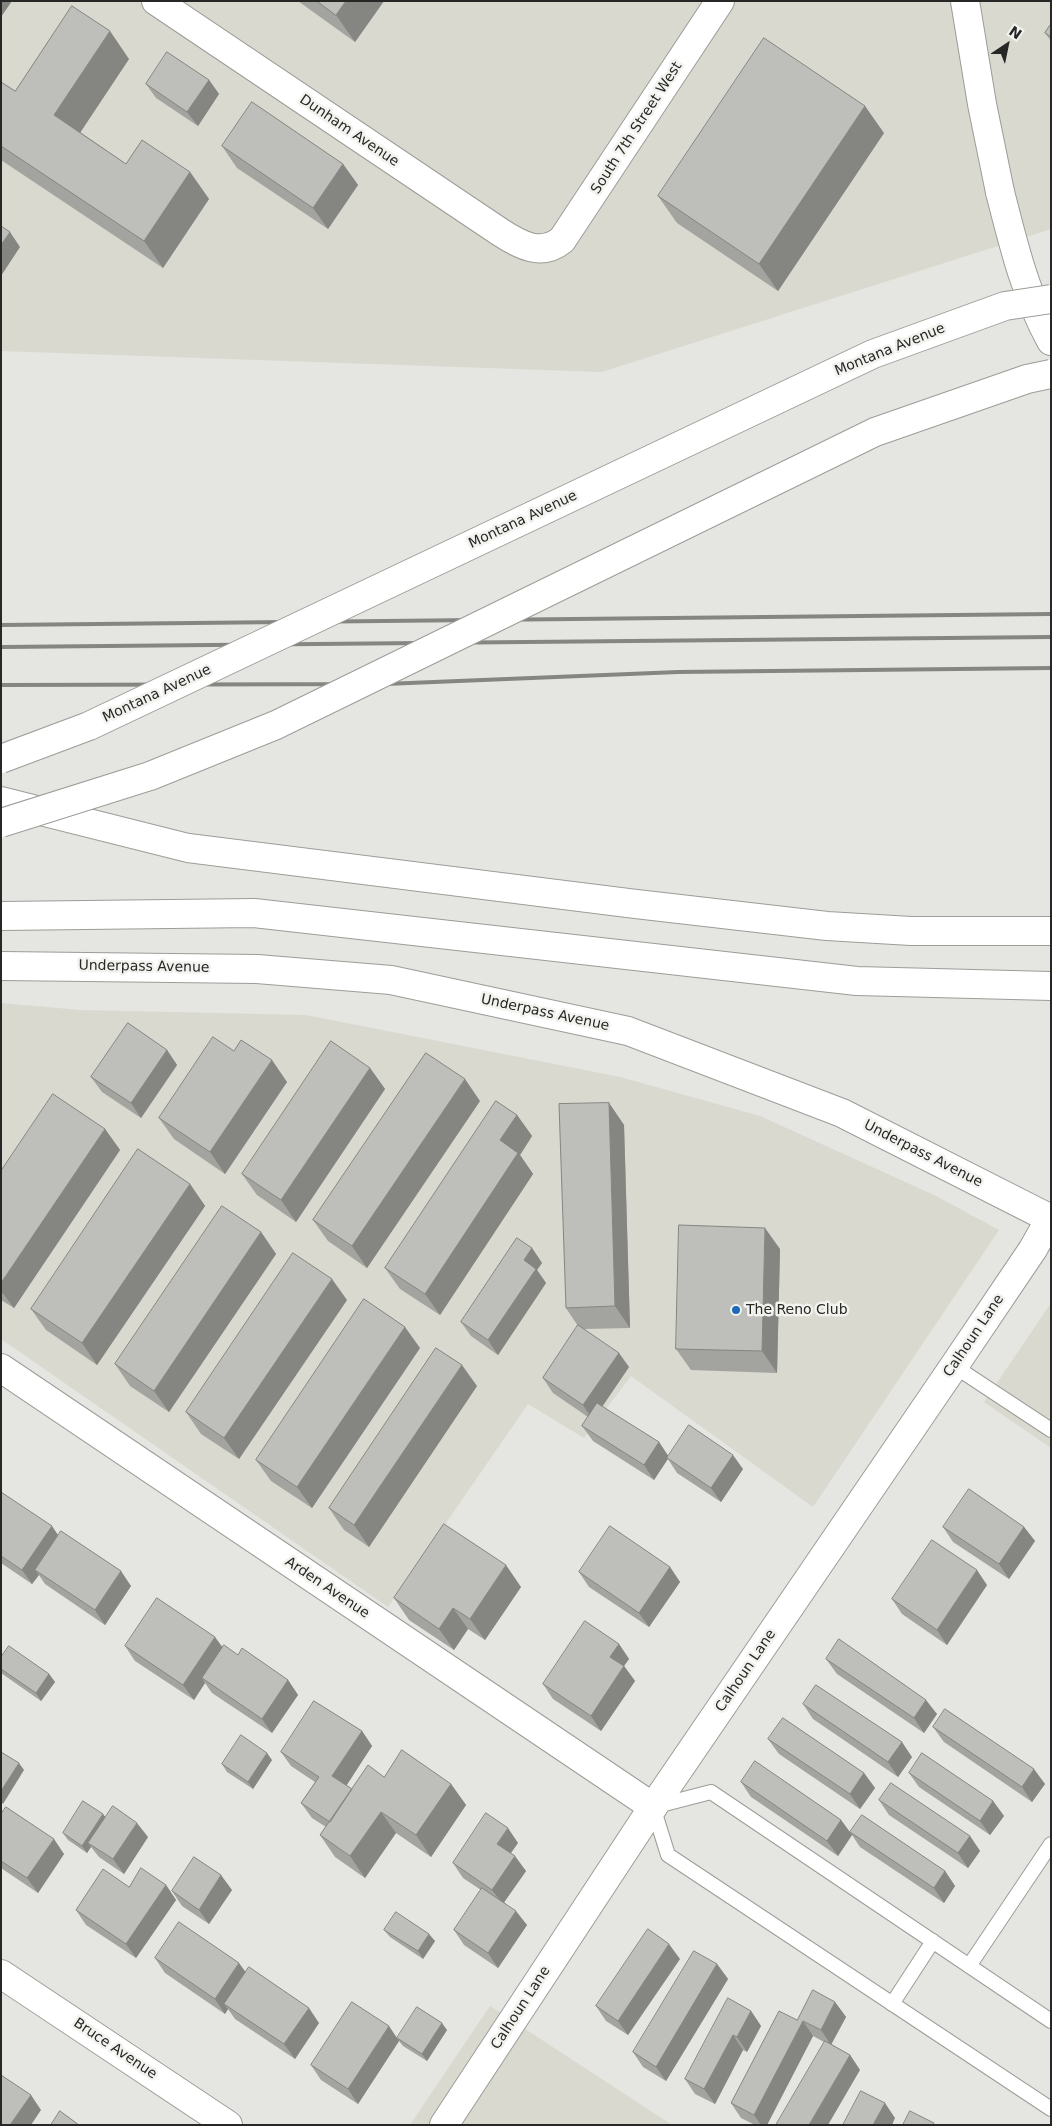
<!DOCTYPE html>
<html>
<head>
<meta charset="utf-8">
<style>
  body { margin:0 }
  #map { position:relative; width:1052px; height:2126px; overflow:hidden; background:#e5e5e1; font-family:"DejaVu Sans",sans-serif }
  canvas { display:block }
  .frame { position:absolute; inset:0; border:2px solid #272726; pointer-events:none }
  .north { position:absolute; left:982px; top:20px; width:50px; height:50px; -webkit-text-stroke:4px #f2f2ee; paint-order:stroke; rotate:34deg; font-size:14px; font-weight:700; line-height:20px; text-align:center; color:#272726 }
  .north::after { content:''; display:block; margin:auto; width:18px; height:22px; background:#272726; clip-path:polygon(50% 0,100% 100%,50% 72%,0 100%) }
</style>
</head>
<body>
<div id="map">
<canvas width="1052" height="2126"></canvas>
<div class="frame"></div>
<div class="north">N</div>
</div>
<script>
const g = document.querySelector('canvas').getContext('2d');
g.lineJoin = 'round';
function paint(path, color) {
  g.fillStyle = color;
  g.fill(path, 'evenodd');
}
function trace(path, color, width, dash) {
  g.strokeStyle = color;
  g.lineWidth = width;
  g.lineCap = dash ? 'butt' : 'round';
  g.setLineDash(dash || []);
  g.stroke(path);
}
function drawText(font, color, halo, rows, align = 'center') {
  g.font = font + ' "DejaVu Sans",sans-serif';
  g.lineWidth = 5;
  g.setLineDash([]);
  g.textBaseline = 'middle';
  g.strokeStyle = halo;
  g.fillStyle = color;
  for (const [text, x, y, turn = 0] of rows) {
    g.save();
    g.translate(x, y);
    g.rotate((+turn || 0) * Math.PI / 180);
    g.textAlign = isNaN(turn) ? turn : align;
    if (halo) g.strokeText(text, 0, 0);
    g.fillText(text, 0, 0);
    g.restore();
  }
}
paint(new Path2D(`
  M1 1H1051V229L602 372 1 351Z
  M1 1003 80 1010 306 1015 620 1077 760 1116 936 1196 999 1230 813 1507 631 1376 584 1438 528 1404 388 1607 1 1339Z
  M1051 1303V1448L984 1402Z
  M490 2006 672 2125H410Z`), '#d9d9cf');
const lane = new Path2D(`
  M954 1366 1051 1430
  M969 1966 1051 1844
  M892 2004 933 1941
  M1051 2021 711 1792 653 1807 668 1855 1051 2109`);
const street = new Path2D(`
  M156 1 500 232C520 245 541 257 562 240L720 1
  M1 1368 653 1807
  M1 1974 228 2125`);
const secondary = new Path2D(`
  M965 1 982 104 1000 192
  M1 966 257 969 391 980 628 1031 842 1113 1051 1219
  M444 2125 653 1807 954 1366 1033 1249 1050 1219`);
const primary = new Path2D(`
  M1000 192C1013 243 1025 294 1051 341
  M1 801 188 848 636 904 827 926 911 931H1051
  M1 916 254 913 857 981 1051 986`);
trace(lane, '#9c9c98', 16);
trace(street, '#9c9c98', 30);
trace(secondary, '#9c9c98', 30);
trace(primary, '#9c9c98', 30);
trace(lane, '#fff', 14);
trace(street, '#fff', 28);
trace(secondary, '#fff', 28);
trace(primary, '#fff', 28);
trace(new Path2D(`
  M1 625 1051 614
  M1 647 1051 637
  M1 685 385 684 678 672 1051 668`), '#858582', 4);
const primaryBridge = new Path2D(`
  M1 759 89 726 873 354 1005 306 1051 299
  M1 823 150 776 276 725 875 432 1027 379 1051 374`);
trace(primaryBridge, '#9c9c98', 30, []);
trace(primaryBridge, '#fff', 28);
paint(new Path2D(`
  M298 1H384L355 42Z
  M1051 24V41L1045 33Z
  M129 59 80 132 126 164 190 172 209 199 163 268 1 160V82L15 91Z
  M209 80 219 94 198 126 156 98 146 84Z
  M884 133 778 291 677 223 658 196Z
  M222 146 343 164 358 185 328 229 237 168Z
  M167 1050 177 1065 141 1118 102 1092 91 1077Z
  M234 1051 287 1082 225 1174 174 1139 159 1118Z
  M370 1068 385 1089 296 1222 257 1195 242 1174Z
  M480 1101 367 1268 328 1241 313 1220Z
  M609 1103 624 1125 630 1328 584 1329 629 1367 602 1407 659 1442 668 1456 743 1469 721 1502 677 1473 668 1459 654 1480 593 1441 582 1426 588 1417 553 1393 543 1378 578 1326 566 1308Z
  M517 1115 532 1136 520 1155 533 1174 440 1315 400 1289 385 1268Z
  M105 1129 120 1150 14 1308 1 1300V1171Z
  M190 1184 205 1206 97 1365 46 1330 31 1309Z
  M261 1232 276 1254 169 1412 130 1386 115 1364Z
  M532 1248 542 1263 537 1270 546 1283 498 1355 471 1336 461 1322Z
  M780 1249 777 1373 691 1370 676 1349Z
  M347 1300 239 1459 201 1434 186 1412Z
  M420 1348 312 1508 271 1481 256 1460Z
  M477 1386 369 1547 344 1530 329 1508Z
  M1 1492 58 1535 131 1586 105 1625 45 1584 39 1575 32 1584 1 1563Z
  M943 1527H1024L1035 1541 1009 1579 953 1542Z
  M670 1567 680 1582 649 1627 589 1587 579 1572Z
  M987 1585 947 1645 902 1614 892 1599Z
  M521 1587 485 1640 468 1629 454 1650 409 1620 394 1598Z
  M619 1644 629 1659 624 1666 635 1681 601 1731 553 1699 543 1684Z
  M125 1646 222 1647 288 1680 298 1695 272 1733 212 1693 205 1683 194 1700 135 1661Z
  M826 1659 937 1714 924 1733 837 1674Z
  M1 1669 49 1674 55 1682 41 1701 1 1673Z
  M803 1704 912 1757 898 1777 813 1719Z
  M933 1727 1045 1784 1032 1802 944 1742Z
  M362 1731 372 1746 346 1785 352 1789 384 1777 451 1784 466 1805 431 1857 396 1833 365 1878 335 1857 320 1835 326 1827 312 1818 301 1803 315 1782 291 1766 281 1752Z
  M768 1739 864 1773 875 1788 860 1809 779 1754Z
  M272 1760 253 1789 227 1772 222 1764Z
  M909 1773 993 1801 1004 1816 990 1835 919 1787Z
  M741 1782 841 1820 852 1835 838 1856 751 1797Z
  M879 1800 970 1836 980 1851 968 1868 889 1815Z
  M1 1814 64 1854 38 1893 1 1868Z
  M103 1814 105 1817 148 1837 124 1874 99 1857 91 1847 87 1853 68 1840 63 1833Z
  M850 1832 945 1871 955 1886 944 1903 860 1847Z
  M518 1843 511 1853 526 1871 504 1902 527 1925 498 1968 464 1945 454 1930 481 1890 463 1878 453 1863Z
  M166 1885 176 1900 136 1958 86 1925 76 1910 129 1887Z
  M232 1890 209 1924 182 1906 172 1891Z
  M384 1930 435 1941 423 1959 390 1937Z
  M155 1958 246 1972 319 2023 295 2059 235 2019 228 2009 225 2014 165 1973Z
  M680 1959 628 2035 606 2021 596 2006Z
  M717 1964 728 1979 666 2081 643 2067 633 2052Z
  M835 2002 846 2017 831 2044 850 2055 860 2070 824 2042 813 2036 767 2125H755L741 2118 731 2103 797 2020Z
  M751 2011 761 2026 747 2052 743 2050 715 2104 695 2094 685 2079Z
  M447 2030 427 2061 403 2046 399 2041 358 2104 321 2080 311 2065 398 2038Z`), '#a3a3a0');
paint(new Path2D(`
  M1 1H12L1 17Z
  M346 1H384L355 42 336 15Z
  M110 31 129 59 74 142 54 115Z
  M209 80 219 94 198 126 187 112Z
  M865 106 884 133 778 291 759 264Z
  M343 164 358 185 328 229 313 208Z
  M190 172 209 199 163 268 144 241Z
  M10 232 20 247 1 276V245Z
  M167 1050 177 1065 141 1118 131 1103Z
  M272 1060 287 1082 225 1174 210 1152Z
  M370 1068 385 1089 296 1222 281 1200Z
  M465 1079 480 1101 367 1268 352 1246Z
  M609 1103 624 1125 630 1328 615 1306Z
  M517 1115 532 1136 520 1155 533 1174 440 1315 425 1294 500 1140Z
  M105 1129 120 1150 14 1308 1 1291V1283Z
  M190 1184 205 1206 97 1365 82 1343Z
  M765 1228 780 1249 777 1373 762 1351Z
  M261 1232 276 1254 169 1412 154 1391Z
  M532 1248 542 1263 537 1270 546 1283 498 1355 488 1340 524 1260Z
  M332 1279 347 1300 239 1459 224 1438Z
  M405 1327 420 1348 312 1508 297 1487Z
  M619 1353 629 1367 593 1420 583 1405Z
  M462 1365 477 1386 369 1547 354 1525Z
  M659 1442 669 1457 654 1480 644 1465Z
  M733 1455 743 1469 721 1502 711 1488Z
  M52 1526 62 1541 35 1570 39 1575 32 1584 22 1570Z
  M1024 1527 1035 1541 1009 1579 999 1564Z
  M506 1565 521 1587 485 1640 470 1619Z
  M670 1567 680 1582 649 1627 639 1613Z
  M977 1570 987 1585 947 1645 937 1630Z
  M121 1571 131 1586 105 1625 95 1610Z
  M453 1608 468 1629 454 1650 439 1629Z
  M215 1637 226 1652 202 1678 205 1683 194 1700 183 1685Z
  M619 1644 629 1659 624 1666 635 1681 601 1731 591 1716 610 1657Z
  M49 1674 55 1682 41 1701 36 1693Z
  M288 1680 298 1695 272 1733 262 1719Z
  M926 1700 937 1714 924 1733 914 1718Z
  M362 1731 372 1746 343 1791 332 1776Z
  M902 1742 912 1757 898 1777 888 1762Z
  M267 1753 272 1760 253 1789 248 1782Z
  M19 1763 24 1770 3 1804 1 1802V1791Z
  M1034 1769 1045 1784 1032 1802 1022 1787Z
  M864 1773 875 1788 860 1809 850 1794Z
  M451 1784 466 1805 431 1857 416 1835Z
  M993 1801 1004 1816 990 1835 980 1821Z
  M381 1812 396 1833 365 1878 350 1856Z
  M103 1814 108 1821 88 1843 91 1847 87 1853 82 1846Z
  M841 1820 852 1835 838 1856 827 1841Z
  M137 1823 148 1837 124 1874 113 1859Z
  M508 1828 518 1843 507 1858 497 1844Z
  M970 1836 980 1851 968 1868 958 1853Z
  M54 1839 64 1854 38 1893 27 1878Z
  M515 1856 526 1871 503 1904 492 1890Z
  M945 1871 955 1886 944 1903 934 1888Z
  M221 1875 232 1890 209 1924 199 1910Z
  M166 1885 176 1900 136 1958 126 1944Z
  M516 1911 527 1925 498 1968 488 1953Z
  M429 1934 435 1941 423 1959 418 1951Z
  M669 1944 680 1959 628 2035 618 2021Z
  M239 1963 250 1978 224 2004 228 2009 225 2014 215 1999Z
  M717 1964 728 1979 666 2081 656 2067Z
  M835 2002 846 2017 831 2045 821 2030Z
  M309 2008 319 2023 295 2059 284 2044Z
  M751 2011 761 2026 747 2052 737 2037Z
  M803 2021 813 2036 767 2125H761L754 2115Z
  M442 2023 447 2030 427 2061 422 2054Z
  M389 2026 399 2041 358 2104 348 2089Z
  M733 2035 743 2050 715 2104 704 2089Z
  M850 2055 860 2070 828 2125H809Z
  M31 2095 41 2110 31 2125H10Z
  M885 2103 895 2118 892 2125H873Z`), '#858582');
const building = new Path2D(`
  M317 1H346L336 15Z
  M72 6 110 31 54 115 126 164 142 140 190 172 144 241 1 146V82L15 91Z
  M1051 24V37L1045 33Z
  M764 38 865 106 759 264 658 196Z
  M167 52 209 80 187 112 146 84Z
  M252 102 343 164 313 208 222 146Z
  M1 226 10 232 1 245Z
  M128 1023 167 1050 131 1103 91 1077Z
  M213 1037 234 1051 241 1040 272 1060 210 1152 159 1118Z
  M331 1041 370 1068 281 1200 242 1174Z
  M426 1053 465 1079 352 1246 313 1220Z
  M53 1094 105 1129 1 1283V1171Z
  M496 1101 517 1115 500 1140 518 1153 425 1294 385 1268Z
  M609 1103 615 1306 566 1308 559 1104Z
  M138 1149 190 1184 82 1343 31 1309Z
  M222 1206 261 1232 154 1391 115 1364Z
  M679 1225 765 1228 762 1351 676 1349Z
  M517 1238 532 1248 524 1260 536 1269 488 1340 461 1322Z
  M293 1253 332 1279 224 1438 186 1412Z
  M364 1299 405 1327 297 1487 256 1460Z
  M578 1325 619 1353 583 1405 543 1378Z
  M436 1348 462 1365 354 1525 329 1508Z
  M597 1403 659 1442 644 1465 582 1426Z
  M689 1425 733 1455 711 1488 667 1458Z
  M969 1489 1024 1527 999 1564 943 1527Z
  M1 1492 52 1526 22 1570 1 1556Z
  M444 1524 506 1565 470 1619 453 1608 439 1629 394 1598Z
  M610 1526 670 1567 639 1613 579 1572Z
  M61 1531 121 1571 95 1610 35 1570Z
  M932 1540 977 1570 937 1630 892 1599Z
  M157 1598 215 1637 183 1685 125 1646Z
  M585 1621 619 1644 610 1657 624 1666 591 1716 543 1684Z
  M839 1639 926 1700 914 1718 826 1659Z
  M224 1645 238 1655 242 1648 288 1680 262 1719 202 1678Z
  M9 1646 49 1674 36 1693 1 1669V1657Z
  M816 1685 902 1742 888 1762 803 1704Z
  M314 1701 362 1731 332 1776 352 1789 330 1822 301 1803 319 1777 281 1752Z
  M945 1709 1034 1769 1022 1787 933 1727Z
  M783 1718 864 1773 850 1794 768 1739Z
  M241 1735 267 1753 248 1782 222 1764Z
  M402 1750 451 1784 416 1835 381 1812 350 1856 320 1835 368 1765 384 1777Z
  M1 1752 19 1763 1 1791Z
  M922 1753 993 1801 980 1821 909 1773Z
  M755 1761 841 1820 827 1841 741 1782Z
  M891 1783 970 1836 958 1853 879 1800Z
  M83 1801 103 1814 82 1846 63 1833Z
  M113 1806 137 1823 113 1859 88 1843Z
  M6 1807 54 1839 27 1878 1 1861V1814Z
  M486 1813 508 1828 497 1844 515 1856 492 1890 453 1863Z
  M862 1815 945 1871 934 1888 850 1832Z
  M194 1857 221 1875 199 1910 172 1891Z
  M141 1868 166 1885 126 1944 76 1910 103 1869 129 1887Z
  M482 1888 516 1911 488 1953 454 1930Z
  M396 1912 429 1934 418 1951 384 1930Z
  M179 1922 239 1963 215 1999 155 1958Z
  M648 1929 669 1944 618 2021 596 2006Z
  M694 1951 717 1964 656 2067 633 2052Z
  M249 1967 309 2008 284 2044 224 2004Z
  M813 1990 835 2002 821 2030 803 2021 754 2115 731 2103 779 2011 797 2020Z
  M728 1998 751 2011 737 2037 733 2035 704 2089 685 2079Z
  M352 2002 389 2026 348 2089 311 2065Z
  M417 2007 442 2023 422 2054 397 2038Z
  M825 2041 850 2055 809 2125H776Z
  M1 2075 31 2095 10 2125H1Z
  M861 2091 885 2103 873 2125H843Z
  M60 2111 79 2125H51Z
  M910 2111 934 2123 933 2125H903Z`);
paint(building, '#bebeba');
trace(building, '#858582', 1);
for (const [x, y, r, color] of [
  [736,1310,5,"#1d68b7"]
]) {
  const dot = new Path2D();
  dot.arc(x, y, r, 0, 2 * Math.PI);
  g.fillStyle = color;
  g.fill(dot);
  trace(dot, '#f2f2ee', 2);
}
drawText('14px', '#272726', '#f2f2ee', [
  ["South 7th Street West",637,128,-57],
  ["Dunham Avenue",349,131,34],
  ["Montana Avenue",890,350,-22],
  ["Montana Avenue",523,520,-25],
  ["Montana Avenue",157,694,-25],
  ["Underpass Avenue",144,967,1],
  ["Underpass Avenue",545,1013,12],
  ["Underpass Avenue",923,1154,27],
  ["Calhoun Lane",974,1336,-56],
  ["Arden Avenue",327,1588,34],
  ["Calhoun Lane",746,1671,-56],
  ["Calhoun Lane",521,2008,-57],
  ["Bruce Avenue",115,2049,34]
]);
drawText('14px', '#272726', '#f2f2ee', [
  ["The Reno Club",746,1310]
], 'left');
</script>
</body>
</html>
